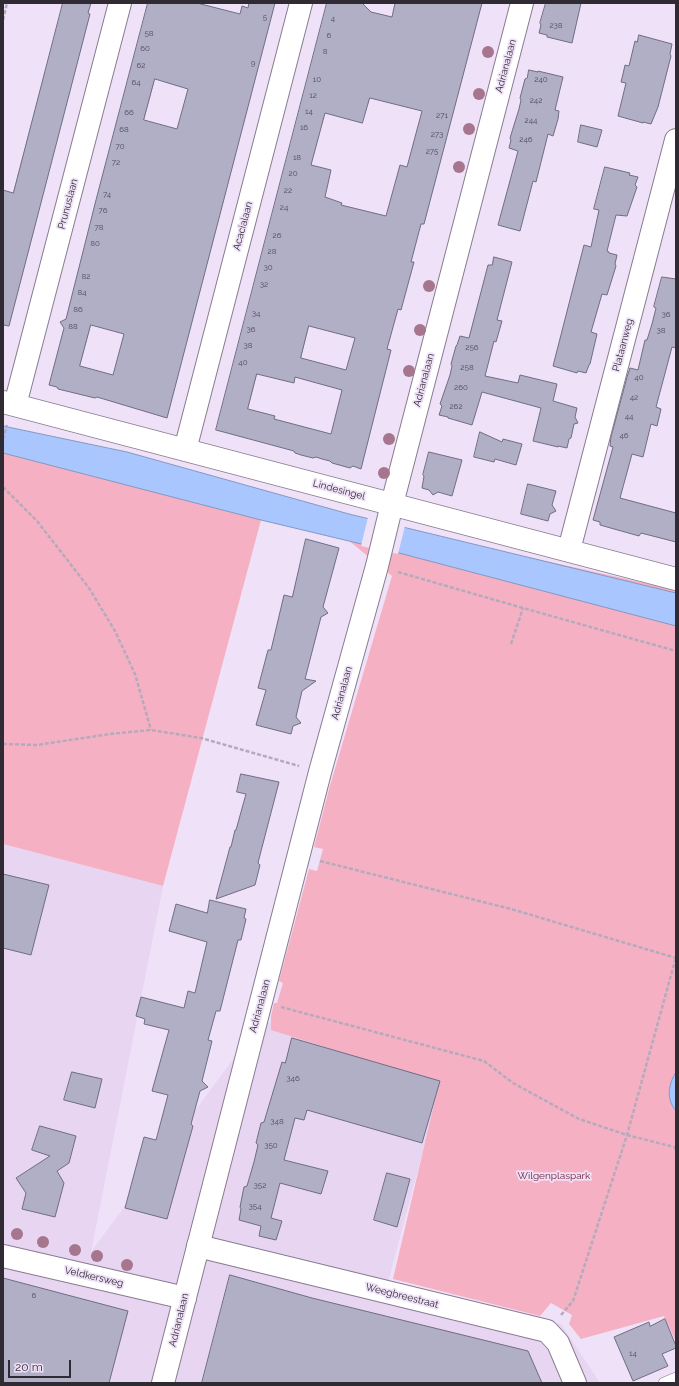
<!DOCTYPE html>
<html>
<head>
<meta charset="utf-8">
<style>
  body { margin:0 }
  #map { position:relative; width:679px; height:1386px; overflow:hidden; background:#efe1f7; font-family:Raleway,sans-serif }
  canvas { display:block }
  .frame { position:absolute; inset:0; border:4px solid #302b33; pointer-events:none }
  .scale { position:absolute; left:8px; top:1360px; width:63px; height:18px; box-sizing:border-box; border:2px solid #302b33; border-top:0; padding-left:5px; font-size:12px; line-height:14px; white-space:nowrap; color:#302b33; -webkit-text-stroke:3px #efe1f7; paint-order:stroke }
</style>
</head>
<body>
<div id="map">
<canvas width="679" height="1386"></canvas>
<div class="frame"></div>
<div class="scale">20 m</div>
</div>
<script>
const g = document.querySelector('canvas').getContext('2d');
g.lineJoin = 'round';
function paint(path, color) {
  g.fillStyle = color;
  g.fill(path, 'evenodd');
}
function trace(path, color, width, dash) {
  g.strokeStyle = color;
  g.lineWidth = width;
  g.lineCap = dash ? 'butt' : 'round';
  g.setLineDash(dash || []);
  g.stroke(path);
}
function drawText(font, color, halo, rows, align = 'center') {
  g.font = font + ' Raleway,sans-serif';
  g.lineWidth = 3.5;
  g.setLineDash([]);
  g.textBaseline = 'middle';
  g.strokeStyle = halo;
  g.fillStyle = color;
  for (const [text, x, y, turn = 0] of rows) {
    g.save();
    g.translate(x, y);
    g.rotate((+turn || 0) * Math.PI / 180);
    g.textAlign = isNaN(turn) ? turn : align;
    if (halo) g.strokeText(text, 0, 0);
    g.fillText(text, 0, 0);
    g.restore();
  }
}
paint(new Path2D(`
  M3 844 163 886 91 1252 262 1020 441 1083 387 1286 561 1324 600 1383H3Z`), '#e7d5f2');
paint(new Path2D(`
  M3 436 132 469 676 590V1342L664 1316 581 1339 569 1324 572 1315 551 1303 540 1316 393 1279 439 1083 271 1030V1016L274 1003H277L283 983 279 981 309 869 317 871 323 849 314 847 329 789 392 576 348 540 261 520 163 886 3 844Z`), '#f5b1c3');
const water = new Path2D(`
  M3 426 127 452 349 514 676 593V626L399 553 261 520 3 453Z
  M676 1072V1111C666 1099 668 1085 676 1072Z`);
paint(water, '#aac6fe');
trace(water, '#8598c1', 1);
paint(new Path2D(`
  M368 517 405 526 398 554 361 546Z`), '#efe1f7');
const building = new Path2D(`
  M63 3H91L88 13 90 14 9 326 3 325V190L13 193Z
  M148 3H197L240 14 242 6 248 8 249 3H275L167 418 97 397 95 398 58 389 57 387 49 385 64 328 60 322 66 319 96 200ZM155 79 188 89 177 129 144 120ZM91 325 124 334 113 375 80 366Z
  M327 3H362L371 12 392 17 395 3H482L424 224H421L411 262H414L401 310 398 309 387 349 391 350 361 469 353 466 350 468 332 463 330 461 322 459 316 457 313 458 301 455 295 453 294 451 216 430ZM370 98 422 111 407 167 400 165 386 216 341 205 342 203 325 197 331 170 311 165 325 113 362 123ZM309 326 355 338 346 370 301 358ZM257 374 294 383 295 377 342 390 331 434 274 419 275 416 248 409Z
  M546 3H581L572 43 547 37V35L539 33 541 25 540 23Z
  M639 35 672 44 670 54 671 56 658 107 651 124 643 122V123L618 116 626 83 621 82 623 74 625 65 629 66 635 41 637 42Z
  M529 70 538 72V71L563 77 555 110 559 111 558 119 553 136 548 134 536 182 533 181 520 231 498 225 518 151 509 148 511 140 510 138 519 109 521 100 520 98 525 79 527 78Z
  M581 125 602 130 597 147 578 142Z
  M605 167 630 173 629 175 638 177 635 185 637 187 627 216 616 215 607 251 609 252V253L617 255 615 264 616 266 607 295 602 294 591 332 597 334 590 364 589 365 586 373 578 371 577 373 553 366 584 245 591 247 599 210 594 209Z
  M494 257 512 262 497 320 502 321 496 342 494 341 485 376 518 383 520 375 557 384 553 401 577 408 575 417 578 423 574 424 571 438 569 439 567 448 558 446V447L533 441 541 408 482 392 472 425 448 418V417L439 415 442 406 440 404 450 375 452 366 451 364 456 346 457 345 460 336 469 338 488 265H492Z
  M662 277 676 279V348L672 347 656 407 661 409 657 426 651 424 643 457 632 454 620 498 676 513V542L641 533 639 536 600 525V522L593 520 613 447 610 446 611 437 627 377 630 368 638 370 645 340H647L652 324 656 308 654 307Z
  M480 432 502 442 503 439 522 444 516 465 495 459 494 462 474 457Z
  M429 452 462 460 452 496 438 492 433 495 429 490 422 488 424 476 423 475Z
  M528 484 556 491 552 505 556 511 550 514 548 521 521 514Z
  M306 539 339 548 323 607 328 613 321 617 305 679 316 681 302 691 296 717 301 723 293 726 291 734 256 725 266 690 258 688 268 650H271L284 595 292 597Z
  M241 774 279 782 260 855 258 863 260 865 255 885 216 899 230 847H231L235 830H236L246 794 237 792Z
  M3 874 49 885 31 955 3 948Z
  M210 900 246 909 244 918 246 919 241 940H238L220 1011H216L208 1040 212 1041 202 1081 208 1087 200 1091 191 1124 193 1126 167 1219 125 1208 144 1137 156 1140 168 1095 152 1091 169 1030 144 1024 145 1019 136 1016 141 997 184 1008 188 991 195 993 207 942 169 931 176 904 207 913Z
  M292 1038 440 1081 422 1143 307 1110 304 1120 295 1118 284 1160 328 1171 321 1194 280 1183 271 1218 282 1221 276 1240 259 1236 261 1226 239 1220 241 1209 240 1207 244 1187 247 1186 254 1162 258 1145 256 1143 261 1123 264 1122 282 1062 285 1063Z
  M72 1072 102 1079 95 1108 64 1100Z
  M40 1126 76 1136 69 1163 57 1171 64 1183 55 1217 22 1209 26 1193 16 1178 50 1156 32 1150Z
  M387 1173 410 1179 397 1227 374 1220Z
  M230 1275 312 1298 528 1351 542 1383H202Z
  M3 1278 128 1311 109 1383H3Z
  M665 1319 676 1346V1348L662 1354 668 1366 633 1381 614 1337 649 1322 650 1326Z`);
paint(building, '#b0afc6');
trace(building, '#6f6d83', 1);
const lane = new Path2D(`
  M664 1383 676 1378`);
const street = new Path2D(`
  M3 402 676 579
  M15 405 120 3
  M185 450 301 3
  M569 550 676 140
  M198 1246 547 1331 558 1343 575 1383
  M3 1256 185 1298`);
const secondary = new Path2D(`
  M163 1383 320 772 377 566 392 504 522 3`);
trace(lane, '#897c90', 12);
trace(street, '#897c90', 24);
trace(secondary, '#897c90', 24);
trace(new Path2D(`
  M3 20 7 3
  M3 439 7 425
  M3 487 37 521 89 588 115 631 135 674 151 730
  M398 572 523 608 676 651
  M511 644 523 608
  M3 744 37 745 110 734 151 730 201 738 299 766
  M320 861 511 909 676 958
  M281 1007 484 1061 513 1083 579 1119 627 1135 674 1147 676 1150
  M561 1315 573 1301 627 1135 676 957`), '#b5aabc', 2.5, [4, 2]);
trace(lane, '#fff', 11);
trace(street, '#fff', 22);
trace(secondary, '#fff', 22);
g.fillStyle = '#a6758e';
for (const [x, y] of [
  [488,52],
  [479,94],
  [469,129],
  [459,167],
  [429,286],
  [420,330],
  [409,371],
  [389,439],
  [384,473],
  [17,1234],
  [43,1242],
  [75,1250],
  [97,1256],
  [127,1265]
]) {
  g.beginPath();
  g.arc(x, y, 6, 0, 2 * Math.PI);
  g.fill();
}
drawText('8px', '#504c58', null, [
  ["5",265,18],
  ["4",333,19],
  ["238",556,26],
  ["58",149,34],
  ["6",329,36],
  ["60",145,49],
  ["8",325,52],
  ["9",253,64],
  ["62",141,66],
  ["10",317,80],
  ["240",541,80],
  ["64",136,83],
  ["12",313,96],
  ["242",536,101],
  ["14",309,112],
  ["66",129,113],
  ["271",442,116],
  ["244",531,121],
  ["16",304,128],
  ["68",124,130],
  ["273",437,135],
  ["246",526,140],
  ["70",120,147],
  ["275",432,152],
  ["18",297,158],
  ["72",116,163],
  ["20",293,174],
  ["22",288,191],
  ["74",107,195],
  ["24",284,208],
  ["76",103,211],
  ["78",99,228],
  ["26",277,236],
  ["80",95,244],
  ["28",272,252],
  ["30",268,268],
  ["82",86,277],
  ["32",264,285],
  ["84",82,293],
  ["86",78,310],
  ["34",256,314],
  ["36",666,315],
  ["88",73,327],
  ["36",251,330],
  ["38",661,331],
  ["38",248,346],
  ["256",472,348],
  ["40",243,363],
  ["258",467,368],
  ["40",639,378],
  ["260",461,388],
  ["42",634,398],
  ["262",456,407],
  ["44",629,417],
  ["46",624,436],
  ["346",293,1079],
  ["348",277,1122],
  ["350",271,1146],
  ["352",260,1186],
  ["354",255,1207],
  ["6",34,1296],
  ["14",633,1354]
]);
drawText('10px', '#302b33', '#efe1f7', [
  ["Adrianalaan",506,66,-75],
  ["Prunuslaan",68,204,-75],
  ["Acacialaan",243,226,-75],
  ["Plataanweg",623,345,-75],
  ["Adrianalaan",424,380,-75],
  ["Lindesingel",339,490,15],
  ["Adrianalaan",342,693,-75],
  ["Adrianalaan",260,1006,-75],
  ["Veldkersweg",94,1277,13],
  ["Weegbreestraat",402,1296,14],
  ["Adrianalaan",179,1320,-76]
]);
drawText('10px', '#6b1c39', '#efe1f7', [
  ["Wilgenplaspark",554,1176]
]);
</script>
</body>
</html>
